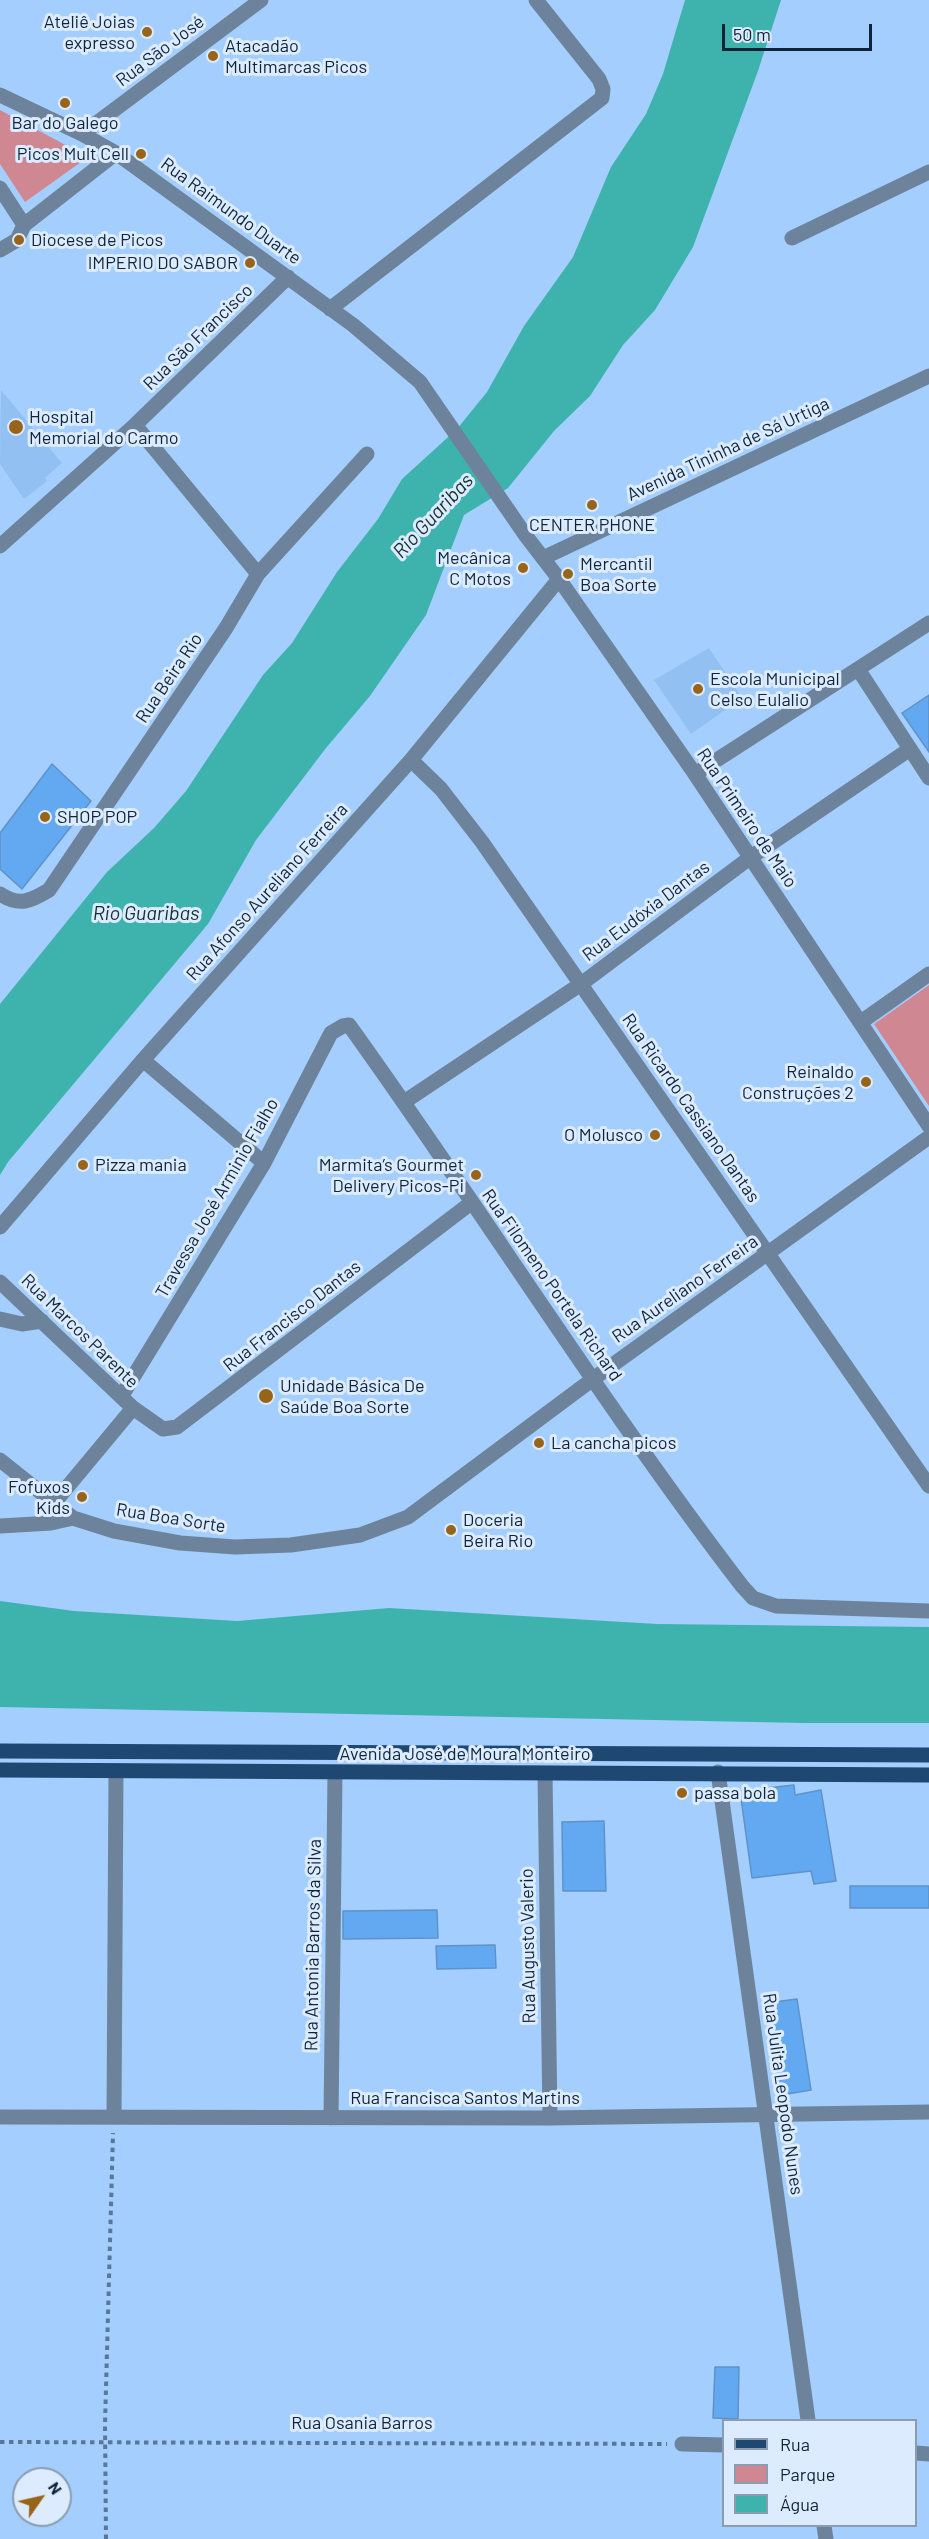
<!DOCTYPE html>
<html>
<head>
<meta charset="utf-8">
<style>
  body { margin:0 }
  #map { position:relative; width:929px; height:2539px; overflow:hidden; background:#a4cefd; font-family:Barlow,sans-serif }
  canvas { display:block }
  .legend { position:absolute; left:722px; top:2419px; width:195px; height:108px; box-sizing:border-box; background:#dcecfe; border:2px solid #8a9cb0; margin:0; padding:8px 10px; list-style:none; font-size:18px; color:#0f243a }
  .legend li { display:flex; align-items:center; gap:12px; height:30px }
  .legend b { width:30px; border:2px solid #8a9cb0 }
  .north { position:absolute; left:12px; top:2467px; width:60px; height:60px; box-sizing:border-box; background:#dcecfe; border:2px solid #8a9cb0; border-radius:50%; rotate:56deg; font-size:16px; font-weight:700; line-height:24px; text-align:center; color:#0f243a }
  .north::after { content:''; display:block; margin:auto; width:21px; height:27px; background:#976419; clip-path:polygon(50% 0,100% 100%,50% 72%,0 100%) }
  .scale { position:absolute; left:722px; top:24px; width:150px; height:27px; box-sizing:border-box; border:3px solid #0f243a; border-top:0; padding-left:8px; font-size:18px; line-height:21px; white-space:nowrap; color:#0f243a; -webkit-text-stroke:4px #dcecfe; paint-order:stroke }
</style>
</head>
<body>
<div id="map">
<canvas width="929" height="2539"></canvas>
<ul class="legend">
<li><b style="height:8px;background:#1e4771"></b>Rua</li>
<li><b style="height:16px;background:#cf8891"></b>Parque</li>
<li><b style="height:16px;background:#3eb3ae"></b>Água</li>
</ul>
<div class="north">N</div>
<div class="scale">50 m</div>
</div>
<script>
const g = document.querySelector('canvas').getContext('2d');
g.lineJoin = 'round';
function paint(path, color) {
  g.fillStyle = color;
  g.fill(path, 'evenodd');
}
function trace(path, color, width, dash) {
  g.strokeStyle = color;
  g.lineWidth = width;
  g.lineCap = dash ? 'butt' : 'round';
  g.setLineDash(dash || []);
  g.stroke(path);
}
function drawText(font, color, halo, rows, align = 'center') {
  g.font = font + ' Barlow,sans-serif';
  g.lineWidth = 6;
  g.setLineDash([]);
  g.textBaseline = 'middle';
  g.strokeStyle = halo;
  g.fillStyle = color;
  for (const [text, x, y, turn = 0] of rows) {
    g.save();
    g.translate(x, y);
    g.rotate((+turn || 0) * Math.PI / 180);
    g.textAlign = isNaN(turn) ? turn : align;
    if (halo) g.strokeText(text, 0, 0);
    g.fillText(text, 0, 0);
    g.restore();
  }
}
paint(new Path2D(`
  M1 390 62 463 45 478 47 481 24 499 0 464Z
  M709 648 742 698 691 734 654 680Z`), '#92c0f2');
paint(new Path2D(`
  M0 110 88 157 25 202 0 164Z
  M929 985V1106L874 1024Z`), '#cf8891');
paint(new Path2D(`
  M685 0H781L758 71 693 247 655 310 623 345 590 396 554 431 508 488 464 515 426 615 370 696 326 748 256 840 208 924 8 1162 0 1175V1004L107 872 154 828 186 791 263 675 292 643 337 572 378 519 402 479 457 429 487 392 524 326 573 257 611 167 646 114 663 74Z
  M0 1601 74 1611 237 1621 389 1608 657 1624 929 1627V1723H804L0 1707Z`), '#3eb3ae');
const building = new Path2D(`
  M929 695V752L902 713Z
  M52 764 91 801 22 889 0 869V833Z
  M794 1785 795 1795 821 1790 836 1881 814 1884 811 1871 752 1878 740 1791Z
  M604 1821 606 1891H563L562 1822Z
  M850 1886H929V1908H850Z
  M437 1910 438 1938 343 1939V1911Z
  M495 1945 496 1968 437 1969 436 1946Z
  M797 1999 811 2090 781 2095 767 2003Z
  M715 2367H739L738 2419 713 2418Z`);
paint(building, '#63a9f2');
trace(building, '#5e92c9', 1.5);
trace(new Path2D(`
  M0 2442 667 2444
  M106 2539 105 2424 113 2133`), '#58779a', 4, [4.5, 4.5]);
trace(new Path2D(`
  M0 95 82 134 116 153 353 325 420 382 526 536 559 579 695 774 929 1126
  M82 134 261 0
  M0 188 24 225
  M792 238 929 172
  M0 250 17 240 24 225 116 153
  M330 309 602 98 603 89 599 79 536 0
  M135 425 258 574
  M0 546 135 425 288 277
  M543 558 929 376
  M858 669 929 778
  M411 760 441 789 482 842 929 1486
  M695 774 929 623
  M0 894C19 907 31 901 49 890L226 628 258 574 367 454
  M861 1022 929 974
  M143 1060 264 1163
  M404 1102 581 984 751 857 910 749
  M0 1227 143 1060 411 760 559 579
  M0 1282 133 1408 163 1429 177 1427 471 1203
  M0 1319 22 1324 42 1321
  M121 1397 264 1163 331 1033 343 1026 349 1025C482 1210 603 1405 742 1586L753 1598 776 1606 929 1611
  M0 1460 54 1503
  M73 1518 54 1503 133 1408
  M0 1526 51 1523 73 1518 114 1531 180 1543 235 1547 291 1545 360 1535 408 1517 593 1379 929 1137
  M718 1772 808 2420
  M545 1774 550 2118
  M0 2117 550 2118 929 2112
  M114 2117 116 1771
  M331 2118 335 1773
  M682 2444 724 2445
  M916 2453 929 2454
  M824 2526 826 2539`), '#6d839b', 15);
trace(new Path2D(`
  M0 1751 929 1755
  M0 1770 929 1775`), '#1e4771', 15);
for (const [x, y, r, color] of [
  [147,32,6,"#976419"],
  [213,56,6,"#976419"],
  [65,103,6,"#976419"],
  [141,154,6,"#976419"],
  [19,240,6,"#976419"],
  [250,263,6,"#976419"],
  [16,427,8,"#976419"],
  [592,505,6,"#976419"],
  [523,568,6,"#976419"],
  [568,574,6,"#976419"],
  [698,689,6,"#976419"],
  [45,817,6,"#976419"],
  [866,1082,6,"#976419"],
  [655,1135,6,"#976419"],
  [83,1165,6,"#976419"],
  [476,1175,6,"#976419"],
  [266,1396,8,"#976419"],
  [539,1443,6,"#976419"],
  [82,1497,6,"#976419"],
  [451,1530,6,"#976419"],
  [682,1793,6,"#976419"]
]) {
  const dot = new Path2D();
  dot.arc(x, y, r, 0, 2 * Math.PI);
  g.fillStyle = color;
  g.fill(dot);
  trace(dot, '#dcecfe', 2);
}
drawText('18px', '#0f243a', '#dcecfe', [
  ["Ateliê Joias",135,22,"right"],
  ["expresso",135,43,"right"],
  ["Atacadão",225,46],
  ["Multimarcas Picos",225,67],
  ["Bar do Galego",65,123,"center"],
  ["Picos Mult Cell",129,154,"right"],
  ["Diocese de Picos",31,240],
  ["IMPERIO DO SABOR",238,263,"right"],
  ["Hospital",29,417],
  ["Memorial do Carmo",29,438],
  ["CENTER PHONE",592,525,"center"],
  ["Mecânica",511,558,"right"],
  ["C Motos",511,579,"right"],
  ["Mercantil",580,564],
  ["Boa Sorte",580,585],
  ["Escola Municipal",710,679],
  ["Celso Eulalio",710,700],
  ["SHOP POP",57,817],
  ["Reinaldo",854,1072,"right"],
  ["Construções 2",854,1093,"right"],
  ["O Molusco",643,1135,"right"],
  ["Pizza mania",95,1165],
  ["Marmita’s Gourmet",464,1165,"right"],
  ["Delivery Picos-Pi",464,1186,"right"],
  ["Unidade Básica De",280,1386],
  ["Saúde Boa Sorte",280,1407],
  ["La cancha picos",551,1443],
  ["Fofuxos",70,1487,"right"],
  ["Kids",70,1508,"right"],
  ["Doceria",463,1520],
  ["Beira Rio",463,1541],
  ["passa bola",694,1793]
], 'left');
drawText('18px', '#0f243a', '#dcecfe', [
  ["Rua São José",160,51,-37],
  ["Rua Raimundo Duarte",231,211,36],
  ["Rua São Francisco",198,337,-44],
  ["Avenida Tininha de Sá Urtiga",728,449,-25],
  ["Rua Beira Rio",169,678,-56],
  ["Rua Primeiro de Maio",747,818,56],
  ["Rua Afonso Aureliano Ferreira",267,892,-48],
  ["Rua Eudóxia Dantas",646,911,-37],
  ["Rua Ricardo Cassiano Dantas",691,1108,55],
  ["Travessa José Arminio Fialho",217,1198,-60],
  ["Rua Filomeno Portela Richard",552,1285,55],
  ["Rua Aureliano Ferreira",685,1289,-35],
  ["Rua Francisco Dantas",292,1316,-38],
  ["Rua Marcos Parente",80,1331,44],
  ["Rua Boa Sorte",171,1518,9],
  ["Avenida José de Moura Monteiro",465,1754],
  ["Rua Antonia Barros da Silva",313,1945,-89],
  ["Rua Augusto Valerio",528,1946,-91],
  ["Rua Julita Leopodo Nunes",783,2094,82],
  ["Rua Francisca Santos Martins",465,2098],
  ["Rua Osania Barros",362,2423]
]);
drawText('italic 20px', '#152f2d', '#dcecfe', [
  ["Rio Guaribas",433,516,-47],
  ["Rio Guaribas",146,913]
]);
</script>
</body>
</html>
